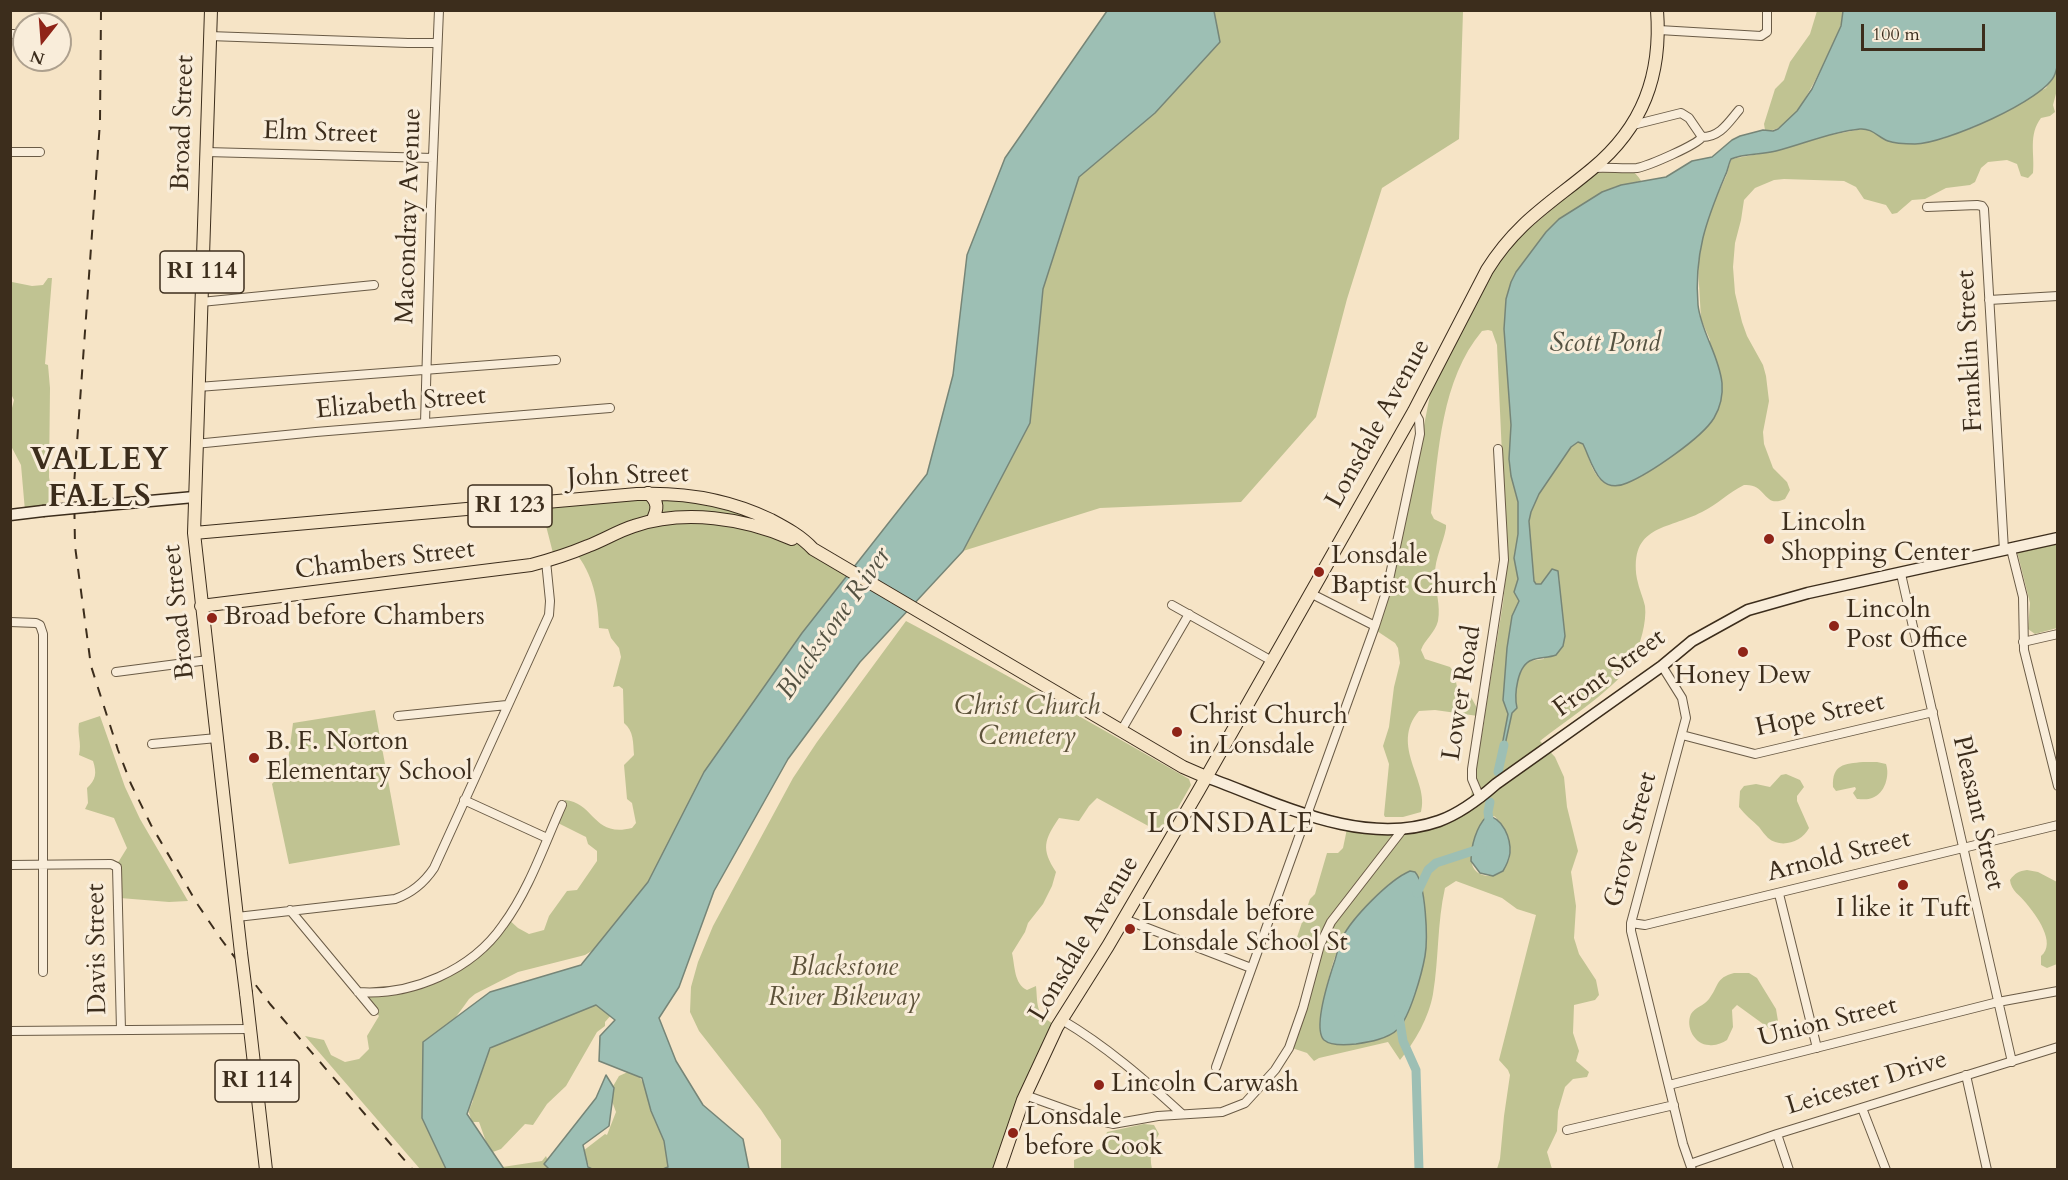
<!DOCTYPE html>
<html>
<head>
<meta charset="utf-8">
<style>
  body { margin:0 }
  #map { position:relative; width:2068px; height:1180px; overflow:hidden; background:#f6e4c6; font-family:Cardo,serif }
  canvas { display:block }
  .frame { position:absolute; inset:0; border:12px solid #3c2d1c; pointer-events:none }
  .north { position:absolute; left:12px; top:12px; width:60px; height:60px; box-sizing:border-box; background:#f9edda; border:2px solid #ada08e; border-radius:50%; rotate:197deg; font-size:16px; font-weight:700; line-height:24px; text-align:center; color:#3c2d1c }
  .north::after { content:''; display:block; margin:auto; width:21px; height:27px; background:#8f2418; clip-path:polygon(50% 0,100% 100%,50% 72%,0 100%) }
  .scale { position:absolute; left:1861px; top:24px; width:124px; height:27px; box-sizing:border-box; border:3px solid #3c2d1c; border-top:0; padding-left:8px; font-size:18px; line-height:21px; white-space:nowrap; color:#3c2d1c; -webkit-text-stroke:4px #f9edda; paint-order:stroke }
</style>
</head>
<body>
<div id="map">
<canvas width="2068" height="1180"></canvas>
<div class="frame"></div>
<div class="north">N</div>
<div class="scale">100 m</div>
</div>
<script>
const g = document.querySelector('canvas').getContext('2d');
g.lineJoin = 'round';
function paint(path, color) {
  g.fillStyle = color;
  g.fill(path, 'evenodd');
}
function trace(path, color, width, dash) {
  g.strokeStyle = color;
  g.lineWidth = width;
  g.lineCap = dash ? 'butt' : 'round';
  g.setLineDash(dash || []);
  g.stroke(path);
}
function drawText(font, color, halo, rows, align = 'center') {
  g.font = font + ' Cardo,serif';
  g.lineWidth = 6;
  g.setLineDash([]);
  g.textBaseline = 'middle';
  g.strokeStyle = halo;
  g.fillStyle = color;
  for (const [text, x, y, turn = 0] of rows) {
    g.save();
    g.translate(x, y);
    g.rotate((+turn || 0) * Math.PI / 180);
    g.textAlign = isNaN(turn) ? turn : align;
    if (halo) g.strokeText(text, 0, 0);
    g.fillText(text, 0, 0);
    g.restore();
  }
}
paint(new Path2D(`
  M1214 11H1463L1459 139 1382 188 1347 299 1316 417 1241 502 1100 508 963 551 1030 423 1043 289 1079 177 1155 113 1220 42Z
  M1817 11H1843L1841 25 1837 35C1825 57 1796 137 1765 130L1764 124 1775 89 1784 80 1790 62 1810 34Z
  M2057 65V90L2053 105 2055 112 2050 116 2041 118C2028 135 2035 154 2033 173L2028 178 2021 176 2017 164 2007 160 1988 162 1981 168 1975 182 1970 185 1946 188 1925 199 1912 200 1897 213 1892 214 1886 205 1864 199 1856 187 1844 181 1784 179 1774 180 1755 188 1744 200 1741 220 1735 243 1733 267 1735 293 1742 322 1747 336 1763 365 1766 376 1769 401 1763 432 1764 444 1773 468 1787 482 1790 490 1785 499C1763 509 1767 483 1744 485 1729 492 1717 505 1702 512 1667 530 1629 525 1637 579 1639 589 1643 597 1645 606 1647 622 1640 645 1633 660 1621 685 1564 722 1540 741L1555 757 1564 777 1567 807 1578 851 1571 872 1576 906 1574 938 1579 954 1596 980 1599 995 1595 1000 1574 1005 1573 1033 1579 1051 1576 1061 1589 1072 1587 1077 1573 1079 1565 1087 1558 1111 1557 1131 1547 1152 1552 1169H1497L1500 1159 1504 1116 1510 1075 1508 1070 1499 1060 1536 915 1517 909 1502 898 1456 881 1445 888C1437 923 1439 959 1433 994 1429 1017 1415 1042 1400 1060L1388 1042 1319 1058 1314 1061 1307 1053 1289 1047 1316 955 1301 950 1295 943 1310 899 1315 894 1327 853H1338L1343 848 1348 824 1382 828 1439 820 1470 802 1485 717 1435 710 1419 711C1389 746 1430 781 1421 812L1403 817H1385L1384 815 1389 764 1383 746 1389 727 1394 687 1400 663 1398 648 1395 643 1377 631 1398 557 1431 390 1494 271 1508 249 1524 233 1606 164C1618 161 1636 170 1641 181L1614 187 1546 232 1524 261 1511 282 1506 299 1504 329 1511 425 1514 488 1518 502V534L1514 558 1518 579 1514 592 1519 601 1512 616 1507 648 1503 700 1508 714 1500 753 1502 757 1512 713 1517 707C1511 692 1519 673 1528 661L1544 659 1560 593 1559 576 1550 571 1541 584H1536L1534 581 1529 520 1531 512 1539 494 1571 447 1578 442 1583 444C1589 456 1591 472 1602 481 1626 500 1686 444 1705 429L1710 340 1701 319 1698 267 1703 232 1708 216 1727 174 1731 159 1775 151 1815 138 1862 129 1871 130 1884 139H1942L1975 127 2046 88 2055 74ZM1488 330 1492 331 1497 345 1507 565 1503 603 1485 714 1477 708 1471 697 1458 692 1454 672 1450 667 1425 659 1421 650C1425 639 1435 633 1438 621 1441 605 1435 591 1435 574 1435 558 1443 544 1446 528V525L1434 519 1431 513C1439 451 1441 380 1482 331ZM1494 816C1505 824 1515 849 1508 862 1505 867 1497 872 1493 876 1459 877 1474 842 1481 823ZM1410 871 1424 896 1425 954 1414 996 1400 1028 1391 1034 1368 1042 1323 1039C1316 1020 1333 953 1344 936 1356 915 1388 880 1410 871Z
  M48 278H52L45 364 48 365 50 388 49 477 54 509 25 511 21 465 11 446V412L14 400 10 392V285L12 282 32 286 43 285Z
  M644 494 734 507 852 570 649 904 597 948 585 955 518 972 475 994 469 999C457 1016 442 1034 432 1053 414 1090 427 1136 447 1169H420L305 1036 324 1040 331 1055 345 1062 359 1059 369 1049 367 1036 379 1016 363 995 429 981 476 954 507 918 518 928 529 934 544 930 549 916 567 891 577 890 597 861V851L588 844 586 837 556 822 565 800C595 803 593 838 632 828L636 823 632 803 627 799 624 765 634 755C633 743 634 731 624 723L623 689 619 686 613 687 621 657 619 648 611 638 608 629 599 628C598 600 593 574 575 552L554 557 544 518 525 512 526 506Z
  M2057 543V628L2035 634 2028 629 2030 603 2017 551Z
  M906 621C1001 671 1095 725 1189 779L1191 785 1163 834 1097 798 1089 806 1079 821 1059 818C1044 840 1041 849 1056 872L1052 886 1043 904 1028 923 1025 932 1012 953C1015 966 1014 984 1027 990L1036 986C1038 1006 1035 1015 1056 1025L998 1169H781V1140L761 1110 699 1031 690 1012 691 987 698 962 713 926 793 778 817 742Z
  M375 710 400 845 289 864 272 784 287 768 293 723Z
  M100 716 125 787 140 819 188 901 169 902 120 898 115 864 119 861 127 848 114 818 85 809 88 803 87 788C96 780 97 773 93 761L79 755C82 742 77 735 79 723Z
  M1863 762H1877L1886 764C1890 775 1885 794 1872 798 1868 800 1861 799 1857 799L1853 793 1856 789 1855 787 1836 791 1833 787C1832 764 1844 764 1863 762Z
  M1786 774 1800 780 1804 787 1797 796V801L1809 828C1802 842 1781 849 1768 838 1765 835 1762 831 1759 827 1752 820 1745 815 1739 807L1740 791 1744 786 1756 784 1770 787 1781 775Z
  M2027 870 2038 872 2057 882V964L2047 968 2041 965V956C2057 943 2036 915 2026 903 2020 895 2011 891 2010 880 2015 873 2019 871 2027 870Z
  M1734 973H1749L1757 978 1776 1009 1779 1027 1770 1029 1737 1005 1732 1010 1733 1027 1727 1040C1722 1043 1716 1046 1709 1045 1695 1045 1685 1027 1691 1014 1695 1007 1704 1006 1709 999 1719 986 1715 978 1734 973Z
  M598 1002 620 1005 605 1022V1026L597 1032 566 1086 547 1104 533 1125 525 1124 501 1149 490 1153 479 1122H472L469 1113C469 1108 472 1105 473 1100 474 1090 471 1074 477 1064 498 1030 562 1014 598 1002Z
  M630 1071H635L645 1085 655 1121 672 1141 669 1170 590 1169 583 1151 605 1134 607 1135 616 1112 609 1093 619 1076Z
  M1144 1124 1154 1125 1159 1134C1152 1147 1149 1154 1152 1169H1074V1160L1102 1148 1107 1132Z
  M546 1156 551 1169 496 1168 542 1161Z`), '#c0c392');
const water = new Path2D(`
  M1107 11H1214L1220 42 1155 113 1079 177 1043 289 1030 423 963 551 860 662 788 759 714 891 679 987 659 1018 676 1061 703 1105 743 1139 749 1169H663L668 1167 664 1141 651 1111 642 1078 599 1061 600 1036 615 1020 596 1005 490 1048 467 1114 504 1169H446L422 1118 423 1042 490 992 581 965 648 882 704 772 802 633 927 474 953 375 967 255 1005 158Z
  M1843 11H2057C2058 28 2061 58 2055 74 2046 100 1943 144 1915 144 1907 144 1896 144 1888 141 1878 137 1872 128 1860 129 1830 132 1804 144 1776 151 1761 155 1744 153 1731 159 1728 165 1728 171 1725 176 1706 221 1694 254 1698 305 1701 332 1719 355 1722 383 1723 395 1720 408 1714 418 1702 438 1649 474 1627 483 1598 496 1592 462 1583 444L1578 442 1571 447 1539 494 1531 512 1529 521 1534 581 1536 584H1541L1552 569 1558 571 1565 636 1563 646 1556 655C1548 658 1540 657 1532 660 1517 665 1514 695 1517 708L1512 713 1503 754 1502 757 1500 756 1508 714 1503 700 1507 648 1512 616 1519 601 1514 592 1518 579 1514 558 1518 534V502L1511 476 1509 459 1511 425 1504 329 1506 299 1511 282 1516 272 1546 232 1559 219 1602 192 1621 185 1666 177 1692 161 1712 157 1732 140 1740 136 1763 130 1773 131 1778 129 1797 111 1812 89 1841 26Z
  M1487 816C1503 817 1511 839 1510 853 1509 860 1506 866 1503 871L1493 876 1480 873 1471 861C1471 846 1476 827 1487 816Z
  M1410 871 1415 872C1426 884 1428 939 1425 956 1422 973 1410 1017 1398 1029 1388 1039 1369 1042 1356 1044 1347 1045 1331 1046 1324 1040 1312 1028 1330 975 1335 960 1337 953 1339 945 1342 938 1352 918 1389 880 1410 871Z
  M606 1075 614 1088 609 1126 583 1145 588 1167 592 1169H549L544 1164 596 1098Z`);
paint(water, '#9dbfb4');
trace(water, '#768577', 1.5);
trace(new Path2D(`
  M1498 772 1504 745
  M1490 802 1488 812 1490 828
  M1417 893 1428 870 1436 863 1482 848
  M1399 1016 1403 1041 1416 1070 1419 1170`), '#9dbfb4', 9);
const street = new Path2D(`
  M1659 30 1761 36 1767 32V10
  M10 34H24
  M209 36 408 43H437
  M1702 137C1720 137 1728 123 1739 110
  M10 152H40
  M206 152 433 158
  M1594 168C1608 167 1623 169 1637 168 1648 166 1697 145 1702 137L1689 118 1681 113 1633 125
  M1927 207 1977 205 1982 206 1984 209 2004 550
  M1989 300 2058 296
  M201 302 374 285
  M198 387 556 360
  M425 423 431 206 439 10
  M195 444 316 432 610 408
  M2011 549 2023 597 2024 650 2058 786
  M1901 574 2012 1062
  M1310 593 1375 626
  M1172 605 1272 661
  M10 622 36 623 40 625 43 634V972
  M2023 642 2058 634
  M1662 666 1682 698 1686 718 1631 923V931L1683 1144 1692 1170
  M116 672 208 660
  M398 716 507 705
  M1121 731 1189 614
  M1682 735 1755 754 1933 712
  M152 744 217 738
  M1480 798 1472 779V769L1504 560 1498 449
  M464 800 547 838
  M10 865 111 864 117 867 121 1030
  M1779 894 1817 1048
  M290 910 374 1011
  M237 917 395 899C412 893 424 883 434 868L549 615 550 601 546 561
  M1124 919 1251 968
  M1631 923 1645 925 2058 825
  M358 992C412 996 472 970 503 925 529 890 544 845 562 805
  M1062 1020C1106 1046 1144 1079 1182 1114
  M10 1031 250 1029
  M1216 1067 1375 626 1387 589 1420 434 1419 420 1414 411
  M1966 1075 1987 1170
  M1669 1085 1998 1002 2058 991
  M1025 1095 1092 1119 1113 1124 1158 1116 1222 1112 1245 1103 1275 1070 1289 1048 1303 1008 1320 945 1331 922 1403 829
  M1862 1108 1886 1170
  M1567 1130 1674 1105
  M1777 1134 1789 1170
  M1690 1164 1777 1134 2058 1047`);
const secondary = new Path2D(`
  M95 506 194 497
  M10 515 43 511
  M1206 777C1278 803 1362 848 1439 821 1461 813 1479 799 1496 784L1662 666 1692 641 1748 610 1808 593 2058 538`);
const primary = new Path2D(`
  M211 10 194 533 241 953
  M648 493C659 502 658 509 652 521
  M194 533 637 494C684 492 728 499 771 520 786 528 801 536 813 549L1183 767 1206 777
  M201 606 531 565C550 560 569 554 588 546 604 540 618 531 634 526 684 509 745 518 792 539
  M246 993 266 1170
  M999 1170 1023 1100 1057 1027 1108 946 1199 790 1414 411 1487 270C1517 222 1550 204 1592 169 1643 127 1662 75 1657 10`);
trace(street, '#6a5b46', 10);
trace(secondary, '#3c2d1c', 13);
trace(primary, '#3c2d1c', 14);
trace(street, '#f9edda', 8);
trace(secondary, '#f9edda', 10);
trace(primary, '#f6e4c6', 12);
trace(new Path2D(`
  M101 10 100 122 74 485 75 546 91 666 118 750 131 784 151 825 198 905 221 939 270 1004 413 1170`), '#3c2d1c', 2, [10, 10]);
const secondaryBridge = new Path2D(`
  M43 511 95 506`);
const primaryBridge = new Path2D(`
  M241 953 246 993`);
trace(secondaryBridge, '#3c2d1c', 13, []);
trace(primaryBridge, '#3c2d1c', 14, []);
trace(secondaryBridge, '#f9edda', 10);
trace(primaryBridge, '#f6e4c6', 12);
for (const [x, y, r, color] of [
  [1769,539,6,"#8f2418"],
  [1319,572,6,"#8f2418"],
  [212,618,6,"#8f2418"],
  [1834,626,6,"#8f2418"],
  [1743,652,6,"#8f2418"],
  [1177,732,6,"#8f2418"],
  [254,758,6,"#8f2418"],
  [1903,885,6,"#8f2418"],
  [1130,929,6,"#8f2418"],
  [1099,1085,6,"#8f2418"],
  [1013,1133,6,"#8f2418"]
]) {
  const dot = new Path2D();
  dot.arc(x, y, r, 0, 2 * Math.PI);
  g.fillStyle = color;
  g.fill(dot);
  trace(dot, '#f9edda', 2);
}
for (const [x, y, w] of [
  [202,272,84],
  [510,506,84],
  [257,1081,84]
]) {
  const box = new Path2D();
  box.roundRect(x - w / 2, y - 21, w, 42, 4.5);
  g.fillStyle = '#f9edda';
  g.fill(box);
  trace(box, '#3c2d1c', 1.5);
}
drawText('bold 24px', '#3c2d1c', null, [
  ["RI 114",202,272],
  ["RI 123",510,506],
  ["RI 114",257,1081]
]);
drawText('26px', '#3c2d1c', '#f9edda', [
  ["Broad Street",184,123,-88],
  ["Elm Street",320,134,2],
  ["Macondray Avenue",410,216,-88],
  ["Franklin Street",1971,351,-93],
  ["Elizabeth Street",401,404,-5],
  ["Lonsdale Avenue",1379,424,-61],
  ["John Street",628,477,-2],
  ["Chambers Street",385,561,-7],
  ["Broad Street",180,612,-96],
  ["Front Street",1610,674,-36],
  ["Lower Road",1463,693,-81],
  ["Hope Street",1820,716,-12],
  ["Pleasant Street",1977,813,77],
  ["Grove Street",1632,840,-75],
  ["Arnold Street",1839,857,-14],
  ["Lonsdale Avenue",1085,939,-59],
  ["Davis Street",98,949,-91],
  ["Union Street",1828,1023,-14],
  ["Leicester Drive",1867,1084,-17]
]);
drawText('26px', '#3c2d1c', '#f9edda', [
  ["Lincoln",1781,524],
  ["Shopping Center",1781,554],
  ["Lonsdale",1331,557],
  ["Baptist Church",1331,587],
  ["Lincoln",1846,611],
  ["Post Office",1846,641],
  ["Broad before Chambers",224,618],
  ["Honey Dew",1743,677,"center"],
  ["Christ Church",1189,717],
  ["in Lonsdale",1189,747],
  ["B. F. Norton",266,743],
  ["Elementary School",266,773],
  ["I like it Tuft",1903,910,"center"],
  ["Lonsdale before",1142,914],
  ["Lonsdale School St",1142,944],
  ["Lincoln Carwash",1111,1085],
  ["Lonsdale",1025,1118],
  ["before Cook",1025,1148]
], 'left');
drawText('italic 26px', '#5d523a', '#f9edda', [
  ["Christ Church",1027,708],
  ["Cemetery",1027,738],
  ["Blackstone",844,969],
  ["River Bikeway",844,999]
]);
drawText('italic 27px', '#545242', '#f9edda', [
  ["Scott Pond",1605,345],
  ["Blackstone River",835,624,-55]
]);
g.letterSpacing = '1.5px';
drawText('28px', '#3c2d1c', '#f9edda', [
  ["LONSDALE",1231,826]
]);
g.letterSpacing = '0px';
g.letterSpacing = '1.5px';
drawText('bold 32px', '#3c2d1c', '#f9edda', [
  ["VALLEY",100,462],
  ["FALLS",100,499]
]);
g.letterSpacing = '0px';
</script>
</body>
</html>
